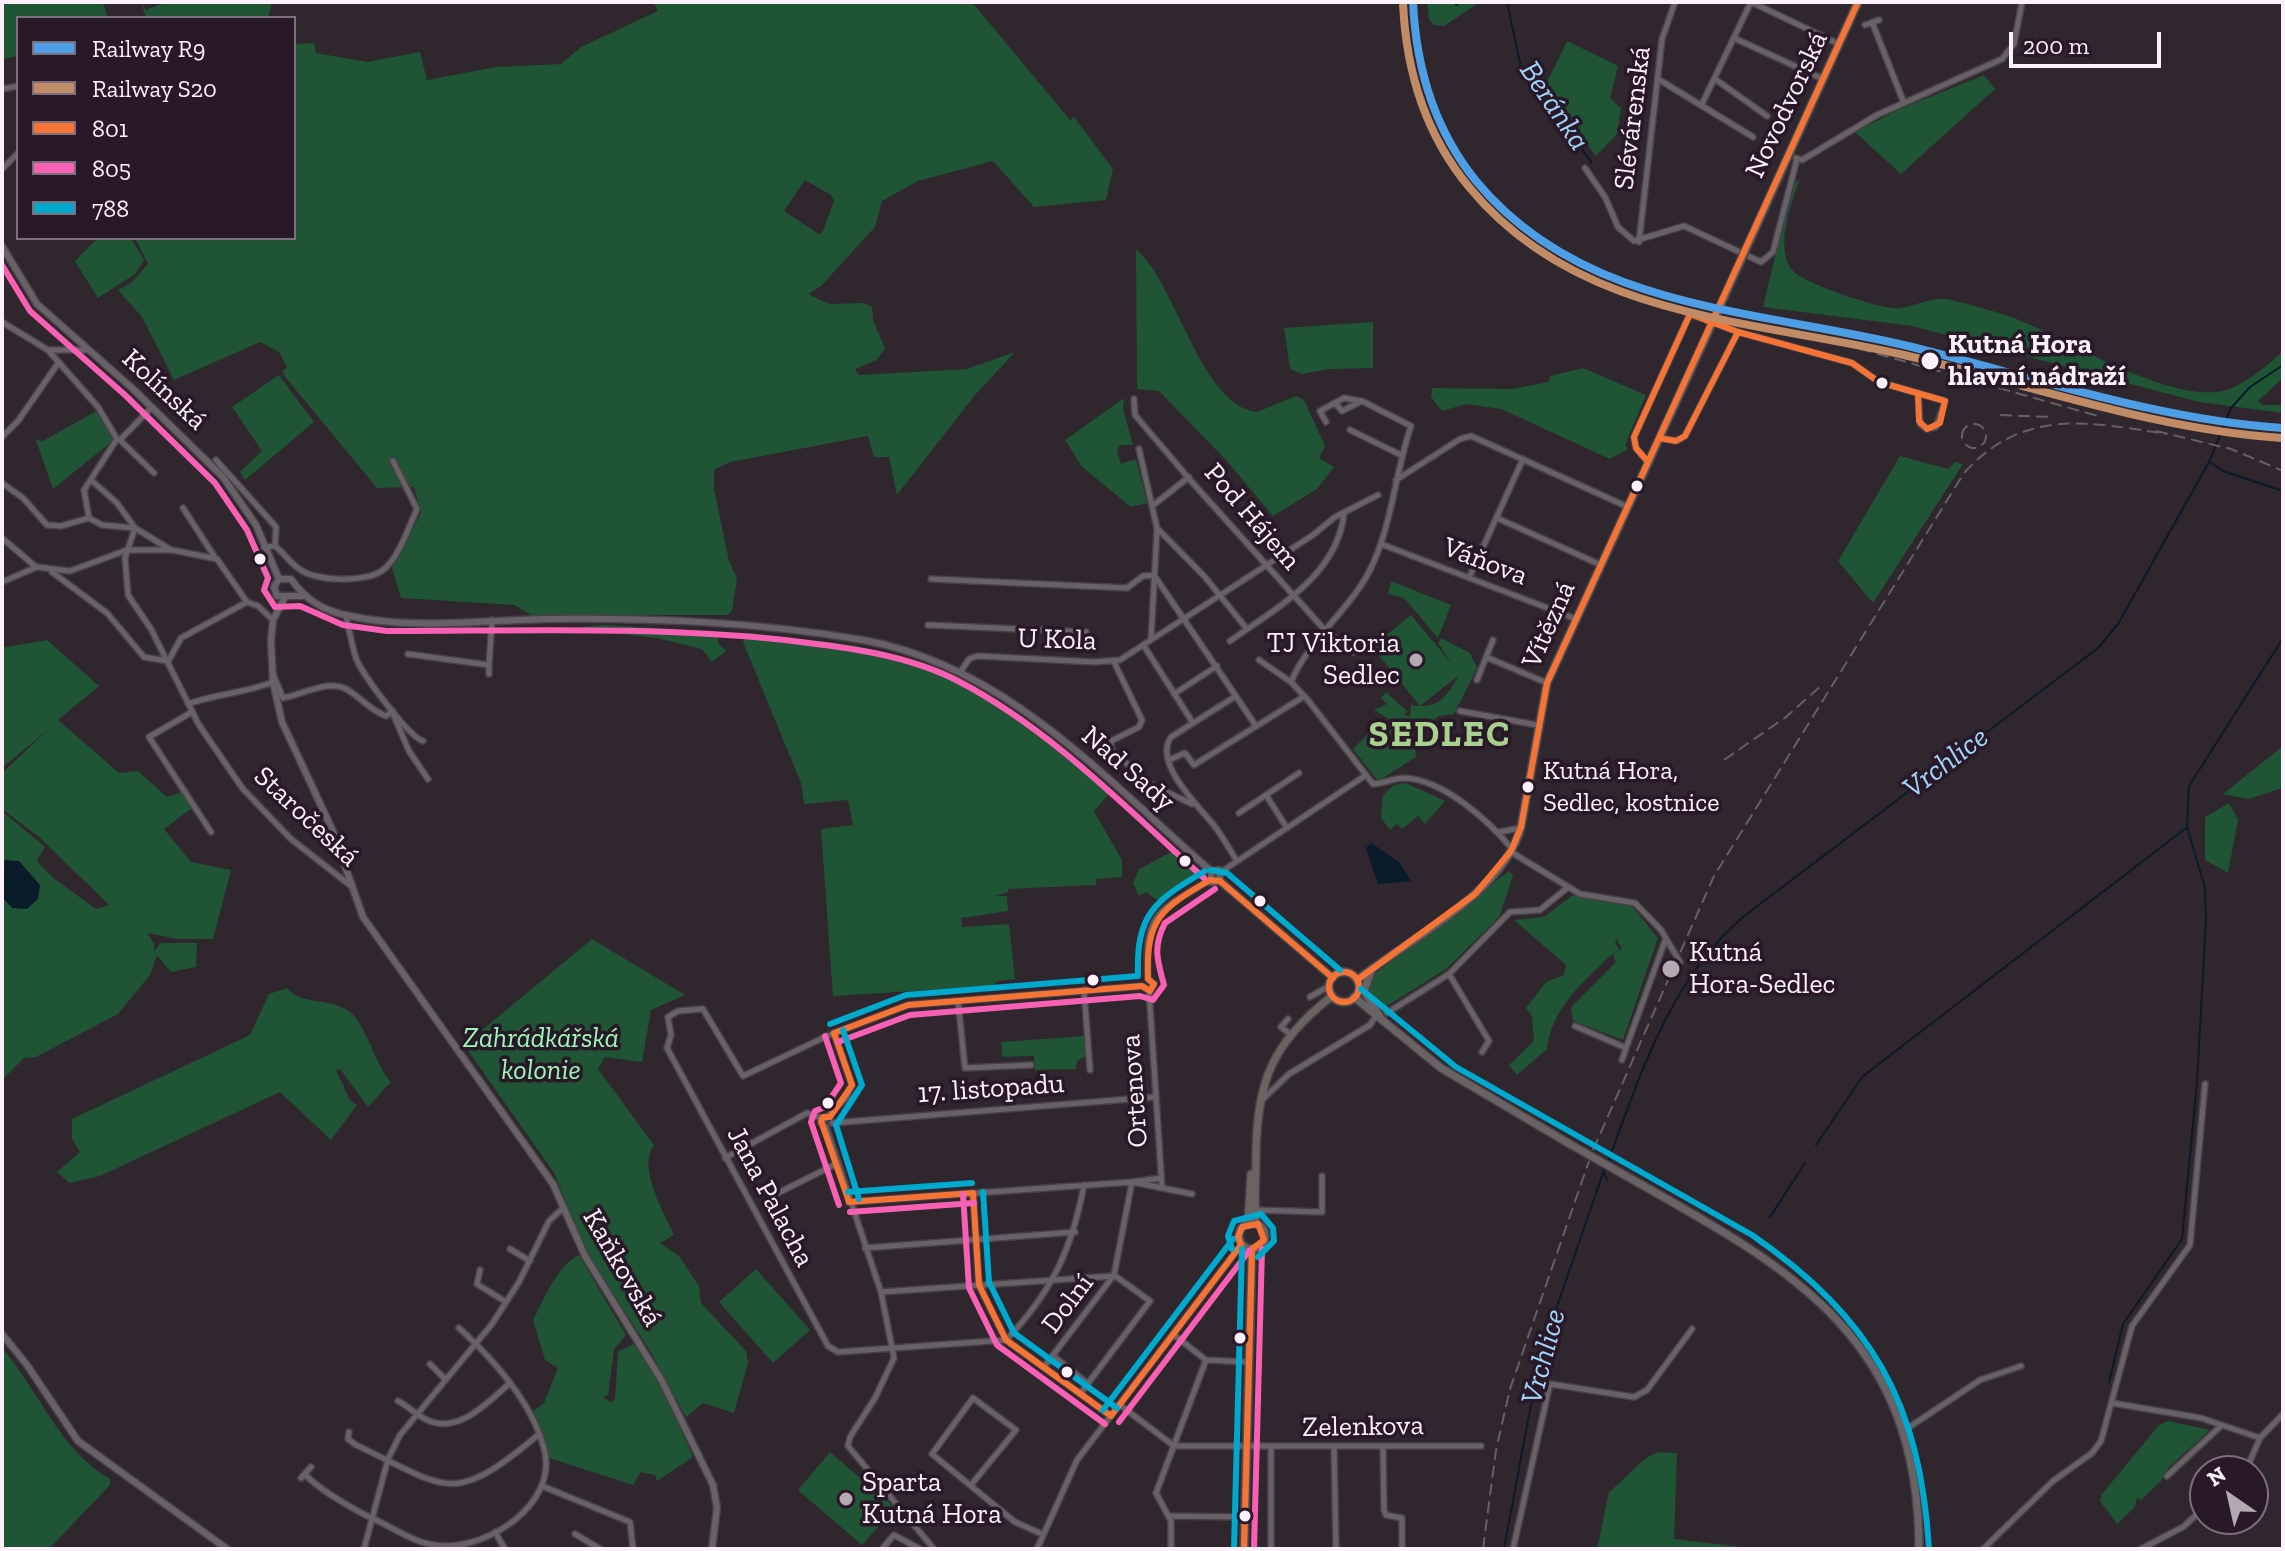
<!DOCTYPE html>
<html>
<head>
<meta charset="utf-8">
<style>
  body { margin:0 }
  #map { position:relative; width:2285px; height:1551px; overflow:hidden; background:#2f262e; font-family:"Zilla Slab",serif }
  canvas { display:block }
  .frame { position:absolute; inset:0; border:4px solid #fcf0fb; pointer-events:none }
  .legend { position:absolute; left:16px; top:16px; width:280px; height:224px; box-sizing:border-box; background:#291828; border:2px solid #7d6e7c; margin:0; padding:10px 14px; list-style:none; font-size:24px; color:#fcf0fb }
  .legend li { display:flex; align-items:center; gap:16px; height:40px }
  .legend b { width:40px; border:2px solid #7d6e7c }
  .north { position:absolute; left:2189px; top:1455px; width:80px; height:80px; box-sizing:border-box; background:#291828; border:2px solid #7d6e7c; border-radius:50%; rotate:326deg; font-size:22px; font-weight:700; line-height:32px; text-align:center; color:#fcf0fb }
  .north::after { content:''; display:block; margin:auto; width:28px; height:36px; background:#b4a9b3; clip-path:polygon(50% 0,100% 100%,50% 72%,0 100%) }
  .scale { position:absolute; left:2009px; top:32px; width:152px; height:36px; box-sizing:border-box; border:4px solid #fcf0fb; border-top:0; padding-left:10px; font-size:24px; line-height:28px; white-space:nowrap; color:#fcf0fb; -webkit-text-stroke:6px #291828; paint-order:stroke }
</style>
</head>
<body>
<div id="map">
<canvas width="2285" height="1551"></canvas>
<div class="frame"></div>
<ul class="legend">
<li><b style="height:10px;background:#4d9ee5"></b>Railway R9</li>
<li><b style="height:10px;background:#c18c65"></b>Railway S20</li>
<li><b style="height:10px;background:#f57335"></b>801</li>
<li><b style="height:10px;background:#f860b3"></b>805</li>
<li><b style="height:10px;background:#00a9ce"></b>788</li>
</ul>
<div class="north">N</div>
<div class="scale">200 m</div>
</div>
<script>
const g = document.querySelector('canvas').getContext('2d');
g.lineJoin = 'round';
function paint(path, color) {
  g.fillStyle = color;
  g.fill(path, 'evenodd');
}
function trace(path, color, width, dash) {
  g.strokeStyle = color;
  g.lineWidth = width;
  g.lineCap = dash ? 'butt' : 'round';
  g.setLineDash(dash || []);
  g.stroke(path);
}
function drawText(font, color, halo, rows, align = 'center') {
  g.font = font + ' "Zilla Slab",serif';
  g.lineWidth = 7;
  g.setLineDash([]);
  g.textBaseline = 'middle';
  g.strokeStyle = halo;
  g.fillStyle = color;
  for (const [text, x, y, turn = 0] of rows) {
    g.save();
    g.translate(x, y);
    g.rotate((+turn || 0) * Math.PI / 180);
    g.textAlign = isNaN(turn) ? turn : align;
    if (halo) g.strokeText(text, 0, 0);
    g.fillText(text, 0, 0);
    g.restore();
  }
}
paint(new Path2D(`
  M2 2H103L108 18H18V56L2 59Z
  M141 2 146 10 166 2H272L268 18H146Z
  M653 2H972L1070 120 1074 117 1113 169 1106 200 1034 207 993 161 918 181 882 201 875 227 821 286 808 294 829 304 864 303 872 307 873 320 885 348 877 360 855 369 859 375 967 369 1015 352 975 395 897 495 889 457H874L868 436 730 462 714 470V489L729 561 737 578 732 611 727 615H532L514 605 401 598 392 568 421 513 414 487 377 488 286 378 282 371 287 368 279 352 260 342 174 380 142 317 118 290 132 282 148 264 135 238H294V44L314 43 316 53 367 62 420 52 427 80 496 67 561 64 581 47 658 11ZM805 180 831 195 834 201 823 231 819 234 784 211Z
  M1427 2H1480L1444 26 1434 25 1429 19Z
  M1567 41 1618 66 1610 98 1621 108 1617 134 1596 156 1544 88Z
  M1984 75 1995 89 1901 174 1855 132 1900 109Z
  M1800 179C1791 201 1773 253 1794 272 1807 284 1886 312 1902 308 1921 304 1936 295 1955 301 1974 306 1995 311 2014 318 2068 339 2157 397 2216 392 2237 391 2268 366 2283 351V378L2258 401 2263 405H2283V413L2199 402 1912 326 1763 307 1792 185Z
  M98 238H131L144 260 135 274 98 298 75 261Z
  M1136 249C1177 284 1200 405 1257 412L1296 396 1304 400 1325 446 1319 458 1334 467 1317 489 1273 516 1226 460 1159 391 1137 389Z
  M1373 322V368L1328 369 1302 374 1290 369 1284 328Z
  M1583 368 1646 395 1625 445 1628 449 1610 459 1501 409 1466 404 1442 411 1431 397 1432 388 1512 389 1549 382 1550 376Z
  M279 375 314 422 245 480 240 472 262 451 232 407Z
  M1124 398 1123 409 1133 445H1119L1117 451 1121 464 1136 459 1147 503 1131 507 1082 467 1065 440Z
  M100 409 115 439 53 489 36 440 43 441Z
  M1900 456 1948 469 1955 462 1963 464 1873 603 1838 561Z
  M1391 581 1451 605 1438 638 1404 598 1388 594Z
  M1411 615 1452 664 1438 643 1441 638 1470 653 1477 668 1454 714 1439 716 1420 730 1402 727 1374 710 1387 704 1381 698 1386 692 1408 712 1403 715 1410 716 1411 705C1437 710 1446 698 1459 675L1420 706 1372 647Z
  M605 625 718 632V643L726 651 712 662 702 649 657 638 569 628Z
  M748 633 853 645 891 655 861 649 864 652C880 655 898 656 913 661 990 687 1049 739 1109 791L1090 776 1109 794 1094 811 1122 860V877L1096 879V885L1008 889V892L996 896H1007L1008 911 961 918 962 927 1009 924 1015 979 997 981 992 986 833 996 821 829 853 825 848 800 804 804 801 783 743 642Z
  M47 640 99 686 58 720 119 773 138 771 167 797 182 792 192 808 164 829 191 862 231 870 213 939H177L148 933 154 944V952L160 943H197L196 967 171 972 157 955 150 975 118 1014 36 1057 24 1058 2 1080V897L12 907 5 860 2 863V811L45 847 37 861 52 877 96 909 109 905 39 837 2 809V773L50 728 2 768V648Z
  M1382 720 1413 733 1416 757 1378 781 1353 749Z
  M2283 746V788L2248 799 2223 794Z
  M1406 783 1445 801 1425 824 1418 816 1402 829 1397 824 1390 830 1381 818 1383 795 1394 785Z
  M2229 803 2238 820 2228 873 2205 860V817Z
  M1175 850 1200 874 1161 903 1146 892 1139 896 1133 883 1139 869Z
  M1509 871 1513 875 1500 915 1494 922 1446 969 1382 1009 1370 995 1368 987 1376 973Z
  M1573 895 1631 905 1658 938 1623 1040 1573 1021 1571 1007 1616 962 1613 954 1621 950 1622 948 1617 941 1619 935 1615 943 1620 950 1612 954C1585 981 1551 1008 1547 1049L1517 1075 1509 1065 1534 1041 1532 1016 1526 1008 1546 982 1564 975 1566 965 1514 920 1544 917Z
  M592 939 685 995 651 1010 642 1062 605 1057 598 1069 654 1145C637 1167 664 1213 674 1235L660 1243 679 1256 699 1286 701 1303 746 1351 748 1363 734 1413 703 1403 686 1417 650 1351 586 1251 554 1173 464 1045Z
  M287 988C302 1006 331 997 350 1012 367 1026 375 1065 391 1082L368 1107 340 1069 336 1070 350 1100 357 1105 331 1140 280 1092 100 1176 70 1183 57 1172 80 1152 72 1139V1119L250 1035 269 994Z
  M1085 1036 1086 1056 1077 1061 1076 1069 1035 1070 1034 1056 1002 1057 1001 1042Z
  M579 1255 626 1335 614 1350 608 1395 603 1397 610 1402 615 1400 618 1351 634 1344 661 1385 693 1457 657 1481 655 1475 641 1472 633 1485 549 1458 531 1413 544 1403 558 1368 545 1360 533 1320C544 1300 557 1265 579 1255Z
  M756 1269 810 1330 773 1363 719 1302Z
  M2 1348C39 1390 59 1450 110 1479V1485L49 1549H2Z
  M2168 1421 2210 1430 2169 1467 2161 1481 2141 1500 2137 1498 2135 1507 2117 1524 2100 1501 2102 1494 2159 1425Z
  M830 1452 895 1508 862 1545 798 1490Z
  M1659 1452 1677 1453 1674 1539 1758 1549H1597L1609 1492C1624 1481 1642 1456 1659 1452Z`), '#1f5435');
paint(new Path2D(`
  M1371 843 1399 862 1411 881 1378 884 1366 848Z
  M5 860 19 861 40 885 38 899 27 909 12 908 2 897Z`), '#091b29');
trace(new Path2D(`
  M1507 2 1521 68 1592 163
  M1456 5 1461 2
  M2210 462 2223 471 2283 491
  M1816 1145 1862 1077 2186 828
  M1609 1159C1641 1072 1673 973 1748 913L2098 648 2118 624 2209 462 2231 408 2250 387 2283 365
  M1603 1170 1607 1180
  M1770 1217 1805 1163
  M2109 1382 2123 1324 2182 1239 2197 1082 2206 920 2205 888 2187 827 2189 786 2283 638
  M1504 1549 1540 1356 1604 1170`), '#091b29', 2);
const minor = new Path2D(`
  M1751 2 1839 44
  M1872 22 1904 103
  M1865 25 1879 20
  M1734 38 1823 79
  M1658 79 1753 137
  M1715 79 1767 116
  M2 89 18 86
  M1702 104 1751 2
  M1796 158 1802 160 1877 115 2002 59 2014 44 2022 2
  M1585 168 1605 197 1618 227 1634 241 1684 226 1761 262 1773 252 1797 159
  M2 169 18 153
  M1639 242 1662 39 1675 2
  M2 322 48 350H87
  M48 350 98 407 117 439
  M1134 399 1135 415 1191 481 1323 628 1353 652
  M1326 422 1320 411 1344 398 1361 401
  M1350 430 1401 455
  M2 437 18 421 59 362
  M1660 438 1676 441 1685 436 1738 332
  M117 439 120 440 152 407
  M120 440 154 473
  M1139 449 1157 528 1205 577 1247 629
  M216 460 276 527 275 546
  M1648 462 1636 448 1634 437 1690 314 1738 332 1852 363 1879 382 1945 401 1936 427 1927 429 1920 424 1918 393
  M91 480 117 503 135 528 171 550
  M1396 480 1460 439 1471 436 1628 507
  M2 483 23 498 47 525 61 526 89 518 102 525 135 528
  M1152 506 1189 477
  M183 508 216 559
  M89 518 84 490 117 439
  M1497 518 1601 565
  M135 528 125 558 128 595 151 629 199 725 243 789 291 839 351 886
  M2 538 36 567
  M1381 544 1576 619
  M264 547 275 546C283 552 289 562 298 568 314 582 366 583 383 570 399 558 409 526 417 509L393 461
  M52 572 107 613 144 657 167 661
  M1154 575 1256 726
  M1469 578 1523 459
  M931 579 1127 588 1143 576 1154 575
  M2 582 37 567 70 571 127 550H172L217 559 247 602 258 606 273 620
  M346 616C349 630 352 645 356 658 362 674 408 736 423 741
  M928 625 1086 632
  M1151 639 1157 530
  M1230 641C1275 609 1337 576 1344 514
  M1144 646 1193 723
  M408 654 489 665 492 620
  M1486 657 1547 683
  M169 660 181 638 247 602
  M1259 660 1291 682 1307 699 1373 784C1383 784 1393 778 1404 778 1443 779 1489 821 1512 849
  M1114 662 1142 720 1139 727 1111 741V749L1148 783 1192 804
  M961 671 969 659 977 656 1095 662 1120 660 1313 535 1335 517 1378 495
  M273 674 283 698C301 695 327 680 344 688 358 694 366 708 386 716L393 711
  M489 674V665
  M1477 680 1493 640
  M1291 682C1309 639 1349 611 1370 570 1392 526 1395 473 1411 426L1362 401 1342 411 1335 403
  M1174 694 1217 666
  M1236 696 1171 737C1152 764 1202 809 1216 828 1224 839 1230 850 1237 861
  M188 704C216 694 245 693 273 682
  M1460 711 1537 725
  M192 712 149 737 211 832
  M394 716 409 751 428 779
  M1169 760 1185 753 1194 765 1303 697
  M1266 795 1287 828
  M1239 813 1299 773
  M1500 832 1520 828
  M1511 852 1580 894 1635 903 1661 930 1680 962
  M1221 872 1366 775
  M1449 974 1489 1041 1482 1052
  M1084 990 1090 1070
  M1149 991 1162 1187
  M1310 997 1329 986
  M958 1001 965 1068 1031 1065
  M1387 1013 1449 974 1510 912 1540 910 1567 888
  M1288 1019 1281 1027 1290 1034
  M1575 1026 1626 1048 1666 938
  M834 1033 852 1085 846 1098 821 1123 826 1127 881 1292 894 1358 875 1398 850 1437 848 1446 934 1549
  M1622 1060 1626 1048
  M1260 1102 1289 1074 1370 1025 1376 1016
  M832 1123 1155 1097
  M725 1158 807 1113 822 1118
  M973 1193 979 1285 1006 1340 1111 1416
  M770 1197 836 1164
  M849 1202 1132 1182 1192 1194
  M1255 1210 1322 1212V1176
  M865 1248 1075 1232
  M510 1249 530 1261
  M480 1270 477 1284 506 1302
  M881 1292 1113 1276
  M1174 1335 1206 1360 1248 1362
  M1006 1340 838 1352 828 1346 667 1048 671 1035 668 1017 678 1011 703 1009 743 1076 827 1036 908 1005 1142 986 1150 991 1154 984 1148 979C1144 914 1156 912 1210 880
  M1006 1340C1052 1292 1072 1249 1084 1185
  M1053 1356 1087 1383
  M430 1364 446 1380
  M1044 1367 1114 1275 1132 1182 1161 1178
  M1080 1394 1150 1301 1114 1275
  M398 1401C408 1406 415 1414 425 1419 457 1436 487 1403 509 1384
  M2112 1403 2201 1418 2260 1438
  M1120 1405 1174 1446H1481
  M349 1432 348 1439 356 1445C448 1488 451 1508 538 1435
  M1902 1432 1980 1380 2021 1366
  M1383 1446 1384 1510 1386 1515 1402 1518V1549
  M1334 1447 1336 1549
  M1271 1448V1549
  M2241 1471 2249 1463 2260 1438 2283 1414
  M305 1474C319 1490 356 1511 376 1520 399 1531 417 1545 444 1546 490 1547 555 1505 545 1453 535 1406 494 1360 459 1328
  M2167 1476 2222 1425
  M301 1478 311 1467
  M971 1485 1016 1430 973 1398 932 1454 1015 1522 1042 1534
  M542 1486 630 1522 633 1549
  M1169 1516 1244 1517
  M495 1532 505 1549
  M575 1534 600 1549
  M364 1549 388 1459 400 1435 492 1324 519 1282 549 1221 563 1208
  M882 1549 894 1535 920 1549
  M1037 1549 1077 1460 1241 1245
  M1171 1549V1521L1156 1493 1206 1360
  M1513 1549 1550 1384 1634 1397 1647 1390 1692 1329
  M1983 1549 2053 1481 2092 1453 2101 1441 2132 1326 2190 1245 2205 1084
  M2141 1549 2183 1527 2205 1507`);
const tertiary = new Path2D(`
  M2 246 37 304 132 388 223 477 256 525 279 579
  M279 579H291C306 600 323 611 350 616 413 630 485 620 549 619 655 618 759 622 863 640 1007 666 1105 779 1211 871L1219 870 1220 881
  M279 579 274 587 277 596H302
  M284 599 273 620 271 641 273 682 282 722 332 829 363 917 553 1184 585 1256 662 1381 713 1485 717 1508 712 1549
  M1211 871V882L1220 881 1333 978
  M2 1334 27 1365 78 1441 227 1549`);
const secondary = new Path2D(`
  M1371 971 1364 991 1380 1017
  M1354 997 1441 1068 1568 1143
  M1628 1177C1792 1269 1919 1337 1919 1549`);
const primary = new Path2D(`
  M1756 227 1858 2
  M1329 987a15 15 0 1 1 30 0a15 15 0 1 1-30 0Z
  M1357 980C1409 939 1503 894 1521 827L1547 683 1705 339
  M1239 1236a13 13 0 1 1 26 0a13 13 0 1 1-26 0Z
  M1248 1223 1251 1174
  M1256 1224C1254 1201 1256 1178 1256 1155 1257 1081 1272 1043 1332 996
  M1244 1549 1252 1249`);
trace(minor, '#484147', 8);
trace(tertiary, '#484147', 9);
trace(secondary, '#484147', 10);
trace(primary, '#484147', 10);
trace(minor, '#686167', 5);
trace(tertiary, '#686167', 6);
trace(secondary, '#6a6365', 7);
trace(primary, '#6a6361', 7);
trace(new Path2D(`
  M1825 339 2098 416
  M2000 415 2052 417
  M1962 436a12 12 0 1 1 24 0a12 12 0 1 1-24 0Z
  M2156 431 2231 449 2283 471
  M1724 760 1786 717 1822 685
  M1593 1150 1714 876 1964 473C2024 407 2088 422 2167 434
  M1483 1549 1496 1450 1510 1389 1589 1161`), '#666066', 2, [12, 6]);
const secondaryBridge = new Path2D(`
  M1568 1143 1628 1177`);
const primaryBridge = new Path2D(`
  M1705 339 1756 227`);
trace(secondaryBridge, '#484147', 10, []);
trace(primaryBridge, '#484147', 10, []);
trace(secondaryBridge, '#6a6365', 7);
trace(primaryBridge, '#6a6361', 7);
trace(new Path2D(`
  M1690 314 1738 332 1852 363 1879 382 1945 401
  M1918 393 1919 421 1927 429 1940 423 1945 401
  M1659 438 1676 441 1685 436 1738 332
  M1648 462 1636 448 1634 437 1690 314
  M1210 880 1220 881 1333 978
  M1329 987a15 15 0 1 1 30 0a15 15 0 1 1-30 0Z
  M1357 980 1475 894 1511 851 1521 827 1547 683 1858 2
  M834 1033 908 1005 1142 986 1150 991 1154 984 1148 979C1146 919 1160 909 1210 880
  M834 1033 852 1085 830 1117H823L821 1121 849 1202
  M973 1193 979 1285 1006 1340 1111 1416
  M849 1202 973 1193
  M1241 1245 1238 1237 1242 1227 1258 1224 1264 1240 1252 1249
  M1111 1416 1241 1245
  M1244 1549 1252 1249`), '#f57335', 6);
trace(new Path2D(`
  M2 265 30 311 125 395 215 483 247 530 268 578 264 590 275 607 300 606 343 625 387 631C520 631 652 626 785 640 844 647 907 654 960 682 1053 731 1127 809 1204 878
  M825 1036 841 1083 825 1107 815 1111 811 1122 839 1205
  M838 1042 910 1015 1140 996 1153 1000 1164 985C1158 962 1152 948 1165 923L1215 889
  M963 1194 969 1288 997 1345 1105 1424
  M850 1212 974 1203
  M1119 1422 1249 1251
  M1254 1549 1262 1249`), '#f860b3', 6);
trace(new Path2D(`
  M1211 870 1227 873 1340 970
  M1361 989 1456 1067 1752 1235C1872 1318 1920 1403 1929 1548
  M830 1024 906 995 1138 976C1136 914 1154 901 1205 871
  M843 1030 862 1085 836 1125 859 1199
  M848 1192 972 1183
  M983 1192 989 1282 1014 1333 1117 1408
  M1232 1249 1228 1236 1234 1221 1261 1214 1273 1228 1274 1241 1258 1257
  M1103 1410 1233 1239
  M1234 1549 1242 1249`), '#00a9ce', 6);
trace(new Path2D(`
  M1413 2C1416 68 1434 129 1476 181 1584 312 1759 309 1912 347 2033 377 2158 420 2283 428`), '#4d9ee5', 8);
trace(new Path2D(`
  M1403 3C1406 70 1425 134 1469 187 1577 319 1750 319 1904 355 2028 384 2154 430 2282 438`), '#c18c65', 8);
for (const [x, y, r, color] of [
  [1930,361,10,"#fcf0fb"],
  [1882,383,7,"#fcf0fb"],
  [1637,486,7,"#fcf0fb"],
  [260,559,7,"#fcf0fb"],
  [1416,660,8,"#b4a9b3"],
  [1528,787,7,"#fcf0fb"],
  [1185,861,7,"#fcf0fb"],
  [1260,901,7,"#fcf0fb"],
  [1671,969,10,"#b4a9b3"],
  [1093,980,7,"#fcf0fb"],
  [828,1103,7,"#fcf0fb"],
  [1240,1338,7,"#fcf0fb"],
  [1067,1372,7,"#fcf0fb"],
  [846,1499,8,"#b4a9b3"],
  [1245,1516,7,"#fcf0fb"]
]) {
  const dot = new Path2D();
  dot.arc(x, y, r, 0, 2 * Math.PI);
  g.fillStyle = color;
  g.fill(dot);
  trace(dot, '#291828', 3);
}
drawText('26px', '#fcf0fb', '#291828', [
  ["Kutná Hora,",1543,772],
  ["Sedlec, kostnice",1543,804]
], 'left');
drawText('28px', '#fcf0fb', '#291828', [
  ["Novodvorská",1787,105,-65],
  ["Slévárenská",1633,118,-83],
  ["Kolínská",164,390,43],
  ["Pod Hájem",1252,517,49],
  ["Váňova",1485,562,21],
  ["Vítězná",1549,625,-66],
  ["U Kola",1057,640,2],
  ["Nad Sady",1128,769,41],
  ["Staročeská",306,817,43],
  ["17. listopadu",991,1089,-4],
  ["Ortenova",1135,1091,-94],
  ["Jana Palacha",770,1197,62],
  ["Kaňkovská",622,1268,60],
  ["Dolní",1068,1304,-53],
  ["Zelenkova",1363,1427,-1]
]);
drawText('bold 28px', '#fcf0fb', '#291828', [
  ["Kutná Hora",1948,345],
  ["hlavní nádraží",1948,377]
], 'left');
drawText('28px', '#fcf0fb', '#291828', [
  ["TJ Viktoria",1400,644,"right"],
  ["Sedlec",1400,676,"right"],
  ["Kutná",1689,953],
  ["Hora-Sedlec",1689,985],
  ["Sparta",862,1483],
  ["Kutná Hora",862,1515]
], 'left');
drawText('italic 28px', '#9bf8b9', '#291828', [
  ["Zahrádkářská",541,1039],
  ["kolonie",541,1071]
]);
drawText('italic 30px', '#a0d5fa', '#291828', [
  ["Beránka",1554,106,56],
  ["Vrchlice",1946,763,-37],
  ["Vrchlice",1544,1357,-75]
]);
g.letterSpacing = '2px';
drawText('bold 36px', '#a8d18e', '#291828', [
  ["SEDLEC",1440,736]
]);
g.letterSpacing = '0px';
</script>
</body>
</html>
